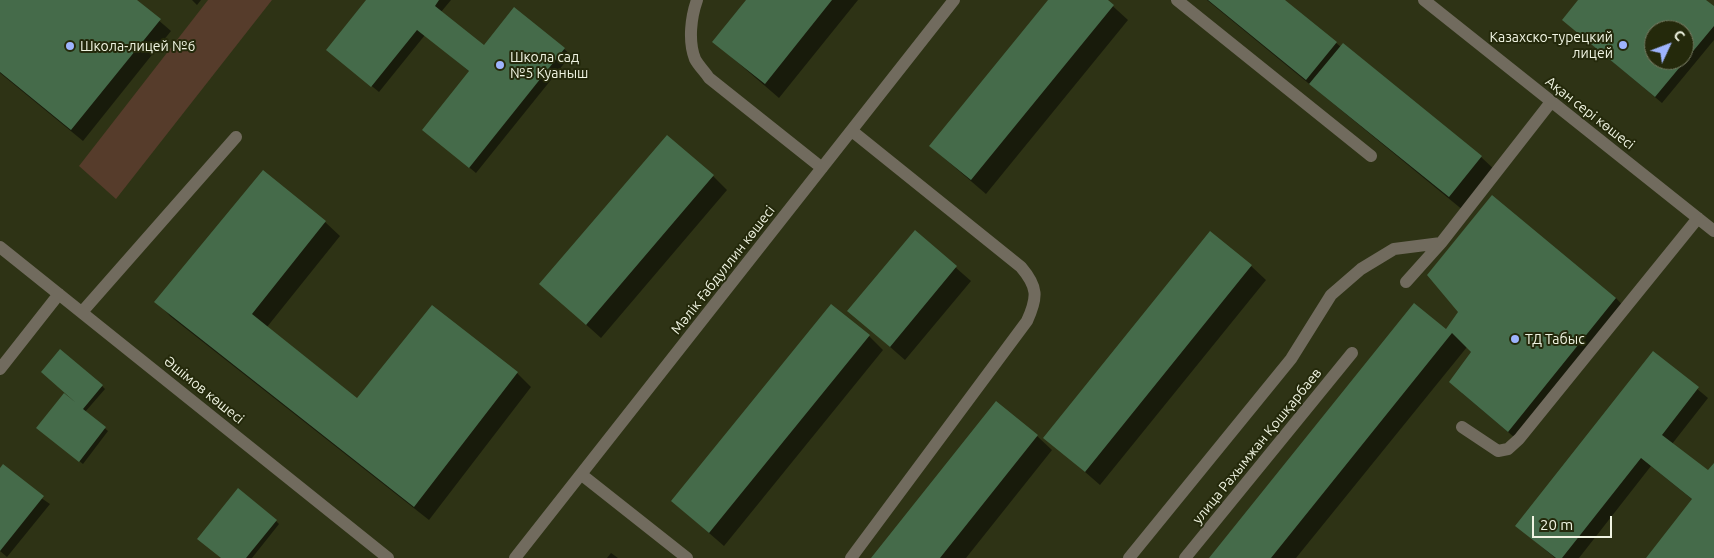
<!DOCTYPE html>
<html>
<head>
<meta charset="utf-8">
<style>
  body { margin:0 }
  #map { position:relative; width:1714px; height:558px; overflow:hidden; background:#2e3315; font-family:Ubuntu,sans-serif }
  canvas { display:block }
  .north { position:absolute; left:1644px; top:20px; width:50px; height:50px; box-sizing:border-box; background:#24290b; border:1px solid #767a61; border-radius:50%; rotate:47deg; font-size:14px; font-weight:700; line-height:20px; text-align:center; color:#f0f4e2 }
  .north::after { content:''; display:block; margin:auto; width:18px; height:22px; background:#9eb4fd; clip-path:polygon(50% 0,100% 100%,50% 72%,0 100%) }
  .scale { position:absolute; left:1532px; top:516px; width:80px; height:22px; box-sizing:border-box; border:2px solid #f0f4e2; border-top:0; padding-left:6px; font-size:15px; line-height:18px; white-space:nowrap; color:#f0f4e2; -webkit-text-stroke:4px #24290b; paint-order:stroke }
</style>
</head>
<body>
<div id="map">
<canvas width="1714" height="558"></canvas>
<div class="north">С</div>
<div class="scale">20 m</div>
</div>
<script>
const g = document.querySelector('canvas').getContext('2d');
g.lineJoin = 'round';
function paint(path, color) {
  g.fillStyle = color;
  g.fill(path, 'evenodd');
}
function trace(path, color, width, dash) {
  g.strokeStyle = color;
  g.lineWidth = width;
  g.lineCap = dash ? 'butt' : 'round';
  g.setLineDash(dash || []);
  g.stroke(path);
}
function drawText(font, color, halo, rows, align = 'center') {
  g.font = font + ' Ubuntu,sans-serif';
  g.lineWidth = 4;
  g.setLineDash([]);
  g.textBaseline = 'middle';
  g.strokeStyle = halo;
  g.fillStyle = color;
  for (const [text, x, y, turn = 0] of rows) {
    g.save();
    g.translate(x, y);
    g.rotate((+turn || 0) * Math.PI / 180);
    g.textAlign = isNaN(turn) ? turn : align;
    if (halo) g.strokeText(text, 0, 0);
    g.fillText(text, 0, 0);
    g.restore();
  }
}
paint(new Path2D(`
  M208 0H272L116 199 79 166Z`), '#563c2b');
paint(new Path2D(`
  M0 0H135L171 31 83 141 0 73Z
  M192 0H201L197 5Z
  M368 0H451L441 12 484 47 564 49 571 55 476 173 431 136 470 72 425 35 379 92 328 50Z
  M748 0H858L779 98 714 42Z
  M1050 0H1106L1128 20 986 194 930 146Z
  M1207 0H1283L1341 47 1343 45 1481 157 1496 171 1464 211Z
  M1580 0H1704L1714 8V40L1662 103 1570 26ZM1654 30H1684V60H1654Z
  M263 172 325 222 340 236 267 327 357 400 517 373 531 387 429 520 170 316 156 301Z
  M713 176 727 190 601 338 541 284Z
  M915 232 971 281 905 360 849 311Z
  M1251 266 1266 280 1100 485 1045 437Z
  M1616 298 1627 310 1521 443 1462 393 1472 353 1467 347 1296 558H1210L1446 331 1460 312Z
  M869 336 883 350 724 546 672 501Z
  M1653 352 1708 398 1672 444 1708 472 1714 465V558H1648L1693 500 1651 466 1579 558H1555L1517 526Z
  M102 386 105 389 85 412 108 431 83 464 41 431 73 399Z
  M1037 436 1052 450 966 558H873Z
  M0 470 50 504 7 557 0 551Z
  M276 521 279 524 252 558H222Z
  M611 553 618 558H607Z`), '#0007');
paint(new Path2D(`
  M0 0H137L161 19 71 130 0 72Z
  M366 0H439L435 6 484 45 514 7 565 48 469 168 422 130 469 71 417 30 371 87 326 50Z
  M746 0H832L765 84 712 42Z
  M1048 0H1108L1114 5 971 180 929 146Z
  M1208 0H1285L1337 42 1306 80Z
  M1578 0H1706L1714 6V26L1655 97 1562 20ZM1654 30H1684V60H1654Z
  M1343 43 1482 156 1449 197 1309 84Z
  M667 135 714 175 586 325 539 284Z
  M263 170 326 221 252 314 357 398 432 305 518 372 414 507 154 302Z
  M1492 195 1616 298 1508 432 1449 382 1471 352 1452 333 1271 558H1209L1414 303 1446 329 1458 312 1427 275Z
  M915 230 957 266 890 347 847 311Z
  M1210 231 1252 265 1085 472 1043 438Z
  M831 304 870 335 709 533 671 501Z
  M60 349 103 385 83 409 106 427 79 462 36 428 64 393 75 402 41 372Z
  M1653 351 1699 387 1662 435 1708 470 1714 463V558H1646L1692 499 1641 458 1562 558H1556L1515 526Z
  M996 401 1038 435 940 558H871Z
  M3 464 44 496 0 551V468Z
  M238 488 277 520 246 558H221L197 539Z`), '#456b4a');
trace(new Path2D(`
  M697 0C691 17 688 41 695 59 698 65 705 72 709 78L822 168
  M1177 0 1371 156
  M1424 0 1714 231
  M0 247 388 558
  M1406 282 1441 243 1551 102
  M82 312 236 137
  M0 369 59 294
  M1462 427 1498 451 1508 449 1519 439 1698 218
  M582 475 687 558
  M515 558 954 0
  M851 558 1027 321C1038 297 1038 287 1021 267L852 131
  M1129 558 1291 359 1331 295 1361 269 1394 249 1441 243
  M1185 558 1352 353`), '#716b5e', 12);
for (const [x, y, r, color] of [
  [1623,45,5,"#9eb4fd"],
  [70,46,5,"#9eb4fd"],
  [500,65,5,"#9eb4fd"],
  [1515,339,5,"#9eb4fd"]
]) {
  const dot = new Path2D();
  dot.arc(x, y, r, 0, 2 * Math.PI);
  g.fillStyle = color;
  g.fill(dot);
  trace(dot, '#24290b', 2);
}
drawText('14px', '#f0f4e2', '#24290b', [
  ["Казахско-турецкий",1613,37,"right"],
  ["лицей",1613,53,"right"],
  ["Школа-лицей №6",80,46],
  ["Школа сад",510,57],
  ["№5 Куаныш",510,73],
  ["ТД Табыс",1525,339]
], 'left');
drawText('14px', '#f0f4e2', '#24290b', [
  ["Ақан сері көшесі",1590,113,38],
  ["Мәлік Ғабдуллин көшесі",723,270,-52],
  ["Әшімов көшесі",204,390,39],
  ["улица Рахымжан Қошқарбаев",1257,446,-51]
]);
</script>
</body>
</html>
